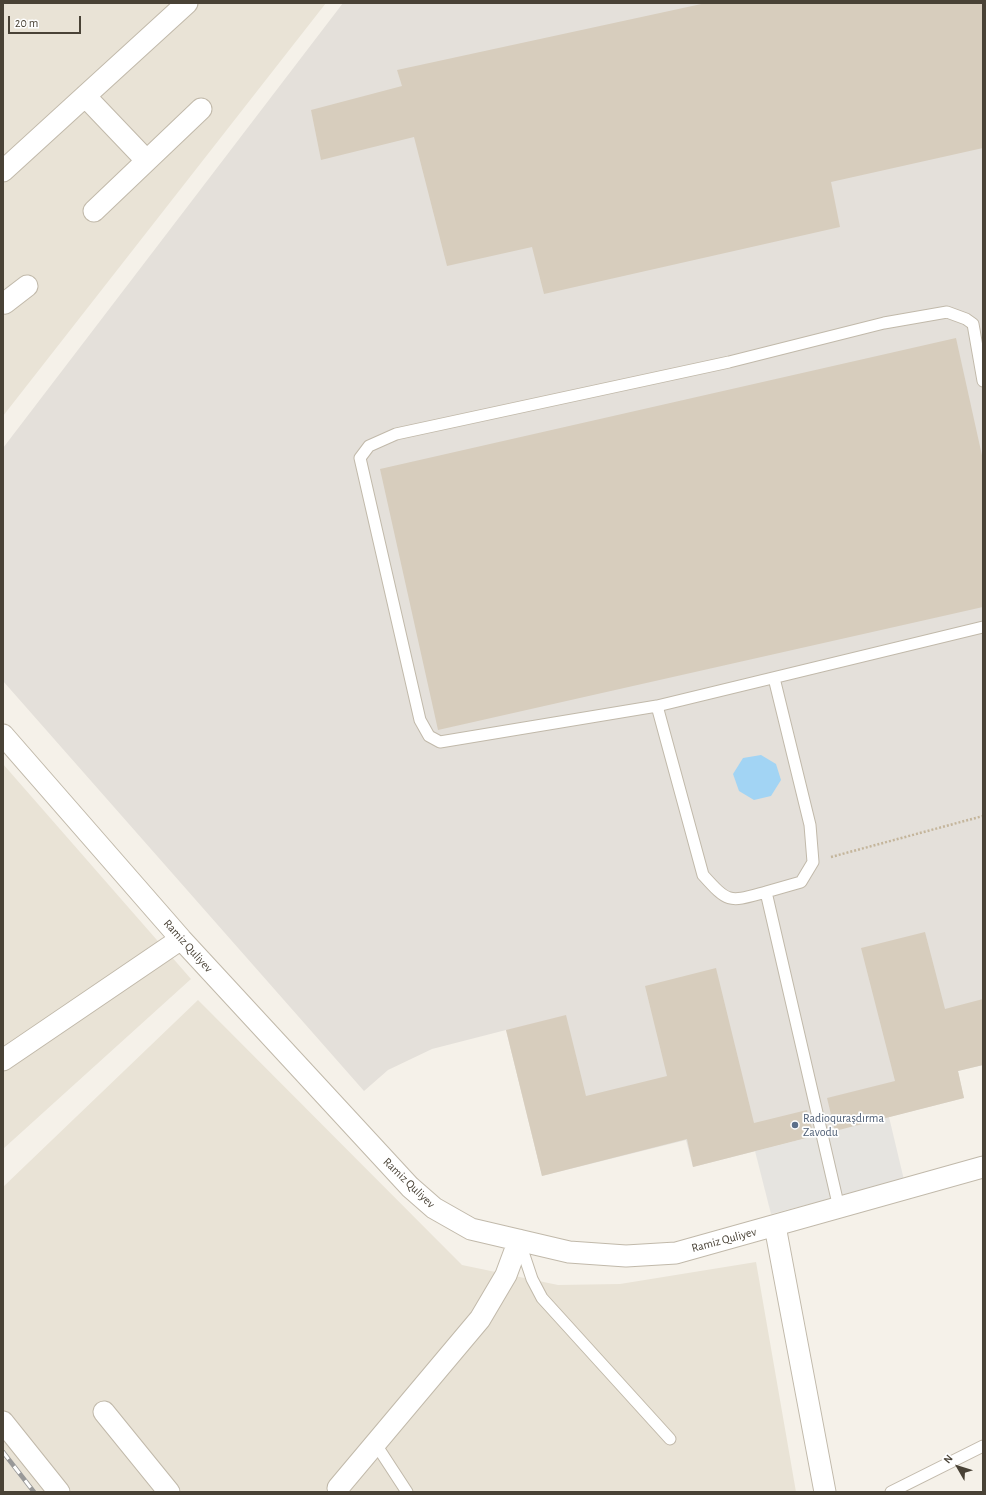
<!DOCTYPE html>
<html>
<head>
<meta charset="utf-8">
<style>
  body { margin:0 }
  #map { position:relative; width:986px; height:1495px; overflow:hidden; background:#f5f1e9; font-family:"Alegreya Sans",sans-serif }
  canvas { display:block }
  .frame { position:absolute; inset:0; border:4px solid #494236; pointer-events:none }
  .north { position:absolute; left:938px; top:1447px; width:40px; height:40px; -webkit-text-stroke:3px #fff; paint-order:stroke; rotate:309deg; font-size:11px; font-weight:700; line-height:16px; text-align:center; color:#494236 }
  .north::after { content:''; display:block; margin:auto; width:14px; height:18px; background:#494236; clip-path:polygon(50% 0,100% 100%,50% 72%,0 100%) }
  .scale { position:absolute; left:8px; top:16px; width:73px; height:18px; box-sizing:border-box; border:2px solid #494236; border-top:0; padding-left:5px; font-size:12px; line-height:14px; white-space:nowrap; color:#494236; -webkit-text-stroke:3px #fff; paint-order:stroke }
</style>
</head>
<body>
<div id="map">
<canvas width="986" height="1495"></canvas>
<div class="frame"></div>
<div class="north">N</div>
<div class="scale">20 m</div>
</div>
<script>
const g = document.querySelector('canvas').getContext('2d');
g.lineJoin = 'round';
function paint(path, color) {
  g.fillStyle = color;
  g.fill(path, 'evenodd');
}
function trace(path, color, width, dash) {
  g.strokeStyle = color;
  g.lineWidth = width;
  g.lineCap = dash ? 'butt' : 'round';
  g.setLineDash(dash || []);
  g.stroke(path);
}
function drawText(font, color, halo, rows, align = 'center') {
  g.font = font + ' "Alegreya Sans",sans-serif';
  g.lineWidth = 3.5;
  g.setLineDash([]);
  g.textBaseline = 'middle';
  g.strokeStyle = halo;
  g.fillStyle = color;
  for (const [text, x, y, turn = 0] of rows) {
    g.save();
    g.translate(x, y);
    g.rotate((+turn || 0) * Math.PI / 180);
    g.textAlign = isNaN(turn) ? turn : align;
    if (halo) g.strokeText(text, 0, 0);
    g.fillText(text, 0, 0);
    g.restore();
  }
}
paint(new Path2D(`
  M3 3H326L3 416Z
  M3 764 191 979 3 1149Z
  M198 1000 462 1265 558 1285 620 1284 756 1262 796 1492H3V1187Z`), '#e9e3d6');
paint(new Path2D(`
  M343 3H983V1065L958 1071 964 1098 693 1167 686 1140 542 1176 506 1030 432 1049 388 1070 364 1091 3 681V448Z`), '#e4e0da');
paint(new Path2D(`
  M889 1117 904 1180 771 1214 755 1151Z`), '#e6e4e0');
paint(new Path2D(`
  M761 755 776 764 781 780 771 796 754 800 739 791 733 774 743 758Z`), '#a2d4f4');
paint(new Path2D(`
  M706 3H983V148L831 182 840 227 544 294 532 247 447 266 414 137 321 160 311 110 402 86 397 70Z
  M956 338 983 460V607L438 730 380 469Z
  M925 932 945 1009 983 999V1065L958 1071 964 1098 835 1131 827 1098 895 1081 861 948Z
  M716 968 754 1123 807 1110 814 1136 693 1167 687 1139 542 1176 506 1030 566 1015 586 1096 667 1076 645 986Z`), '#d7cdbd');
const lane = new Path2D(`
  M983 381 973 324 966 319 947 312 884 323 729 362 396 434 369 446 360 458 420 720 429 736 440 742 657 706 983 627
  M774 678 810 825 813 862 801 882 766 892 839 1208
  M657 706 703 875C729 904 729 902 766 892
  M520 1243 532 1279 542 1298 670 1439
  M375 1443 407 1492
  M891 1492 983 1446`);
const street = new Path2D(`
  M85 96 146 160
  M3 171 187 3
  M94 211 201 109
  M3 302 5 303 27 286
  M3 735 181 939 410 1187 434 1208 471 1229 569 1252 626 1256 676 1253 983 1167
  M3 1060 181 939
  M775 1226 825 1492
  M104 1412 169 1492
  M3 1422 59 1492
  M338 1488 480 1319 506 1275 519 1240`);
trace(lane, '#c1b9aa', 13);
trace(street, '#c1b9aa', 23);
trace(new Path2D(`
  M831 857 983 816`), '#c4b59b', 2.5, [2, 2]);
trace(lane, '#fff', 11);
trace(street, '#fff', 21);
const rail = new Path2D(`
  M3 1452 34 1492`);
trace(rail, '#989898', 4.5);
trace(rail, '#fff', 3, [9]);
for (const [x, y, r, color] of [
  [795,1125,4,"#5c6f8a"]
]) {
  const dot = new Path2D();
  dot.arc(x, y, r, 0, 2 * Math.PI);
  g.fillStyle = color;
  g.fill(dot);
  trace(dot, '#fff', 1.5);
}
drawText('12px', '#494236', '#fff', [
  ["Ramiz Quliyev",188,946,48],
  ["Ramiz Quliyev",409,1183,44],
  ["Ramiz Quliyev",724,1240,-15]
]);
drawText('12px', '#4e5e75', '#fff', [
  ["Radioquraşdırma",803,1118],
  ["Zavodu",803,1132]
], 'left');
</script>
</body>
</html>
